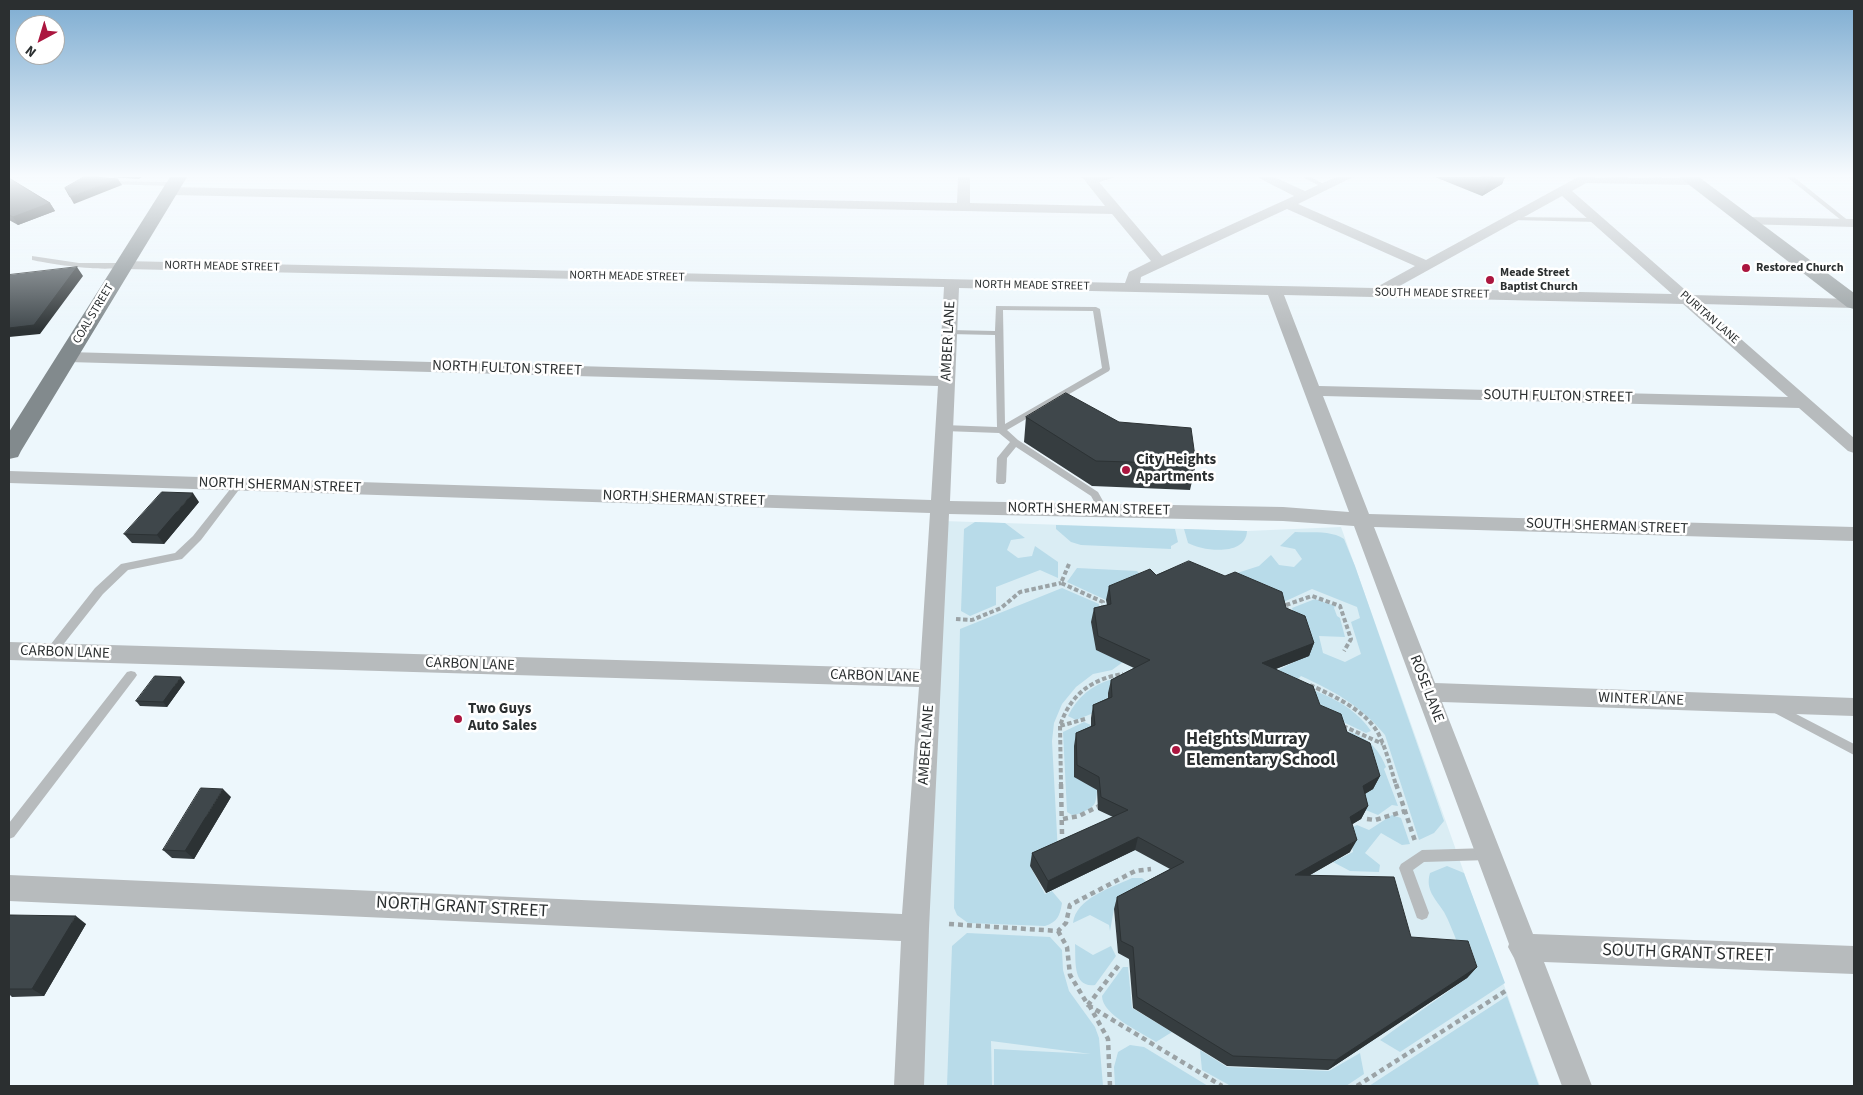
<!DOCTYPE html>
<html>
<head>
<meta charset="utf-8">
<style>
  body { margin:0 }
  #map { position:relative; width:1863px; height:1095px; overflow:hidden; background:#edf7fc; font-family:"Source Sans 3",sans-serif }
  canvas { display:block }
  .frame { position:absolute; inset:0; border:10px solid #2b2f30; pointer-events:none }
  .north { position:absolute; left:15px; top:15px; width:50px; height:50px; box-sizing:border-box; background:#fff; border:1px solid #aaacac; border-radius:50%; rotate:219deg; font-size:14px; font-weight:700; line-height:20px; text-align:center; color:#2b2f30 }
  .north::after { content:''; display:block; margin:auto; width:18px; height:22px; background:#ab163f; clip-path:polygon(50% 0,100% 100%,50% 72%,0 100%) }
</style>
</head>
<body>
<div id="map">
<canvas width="1863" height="1095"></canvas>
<div class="frame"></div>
<div class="north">N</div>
</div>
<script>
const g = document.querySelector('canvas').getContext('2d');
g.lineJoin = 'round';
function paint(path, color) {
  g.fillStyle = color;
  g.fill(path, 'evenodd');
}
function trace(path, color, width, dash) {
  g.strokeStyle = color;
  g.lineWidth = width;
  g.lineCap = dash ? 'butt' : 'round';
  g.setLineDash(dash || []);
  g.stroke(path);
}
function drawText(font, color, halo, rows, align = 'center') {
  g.font = font + ' "Source Sans 3",sans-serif';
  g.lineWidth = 5;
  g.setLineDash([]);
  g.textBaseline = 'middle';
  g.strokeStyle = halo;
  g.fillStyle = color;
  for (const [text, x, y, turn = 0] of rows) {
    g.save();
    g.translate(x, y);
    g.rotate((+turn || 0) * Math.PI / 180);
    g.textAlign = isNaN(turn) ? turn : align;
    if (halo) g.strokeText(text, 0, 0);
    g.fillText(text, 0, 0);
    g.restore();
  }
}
paint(new Path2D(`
  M943 521 1247 531 1341 527 1540 1086H914Z`), '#daedf4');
paint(new Path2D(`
  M975 522 1005 523 1025 538 1011 540 1007 550 1018 558 1032 556 1035 546 1058 562V578L1040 570 996 587V605L970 616 961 611 964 529Z
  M1056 525 1175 529 1178 542 1171 546V549L1081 545 1071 542 1056 529Z
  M1184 529 1247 531C1246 557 1202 551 1188 543Z
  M1295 532C1310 533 1331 530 1344 539L1355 566 1444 821 1434 833 1419 840 1385 735C1361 706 1334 691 1301 676L1298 679 1266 676 1298 660V628L1292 608 1315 599 1335 606 1334 608 1337 616 1340 618 1345 637 1319 636 1323 653 1345 662 1361 654 1351 622 1360 618 1357 607 1312 589 1277 605 1231 586 1237 573 1259 566 1271 555 1279 565 1294 567 1302 559 1295 549 1280 546Z
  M1077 568 1137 571 1147 583 1106 600 1067 582Z
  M1062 588 1099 604 1096 650 1123 662 1112 670 1093 674 1076 687 1062 704 1054 723 1052 741 1058 853 1030 866 1045 894 1052 891 1062 903C1060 916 1057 922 1045 926L968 923 957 915 954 908 960 629Z
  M1113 679 1109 710 1096 712 1076 720 1068 716C1077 697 1093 684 1113 679Z
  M1290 683C1320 691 1353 704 1371 731L1366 733 1337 719Z
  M1084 722 1091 725C1093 742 1101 788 1095 803 1092 809 1078 815 1072 815L1067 812 1063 732Z
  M1350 732C1369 739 1378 748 1386 767L1384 769 1398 806 1392 805 1378 815 1358 807 1347 733Z
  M1392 815 1401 818 1410 844 1402 845 1381 833 1365 853 1380 865 1379 872 1350 871 1333 862 1353 852 1349 829 1357 825 1369 830Z
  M1447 866 1464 873 1505 983 1400 1052 1380 1040 1467 978 1459 956 1474 957 1469 942H1457C1453 932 1449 921 1444 912 1435 898 1425 890 1430 873Z
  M1132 878H1142L1154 888 1114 909 1110 931 1109 925 1090 915 1073 923C1076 898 1111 888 1132 878Z
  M967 933 1050 937 1062 950 1063 970 1069 991 1095 1027 1099 1038 1103 1086H994V1049L1091 1054 991 1041 992 1086H947L952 946Z
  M1075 944 1093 955 1111 946 1116 956 1095 985C1072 988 1076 960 1075 944Z
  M1123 967H1128L1132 1008 1172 1032 1156 1042C1141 1032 1102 1015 1102 996Z
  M1507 996 1539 1086H1369Z
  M1130 1045 1144 1047 1208 1086H1115L1114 1067 1118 1052Z
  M1200 1050 1227 1067 1329 1071 1360 1053 1364 1074 1346 1086H1248L1229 1085 1202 1070Z`), '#b8dbe9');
trace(new Path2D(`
  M1069 564 1061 583 1103 602V608
  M1287 612 1286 605 1312 596 1340 606 1351 639 1344 651
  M956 619 972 620 1001 608 1020 592 1061 583
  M1310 685C1334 696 1369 712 1380 737 1387 752 1391 769 1396 785
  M1085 719 1060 726C1070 695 1091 679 1123 674
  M1060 726 1061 785
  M1343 726 1383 744`), '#9ba3a6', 4, [4.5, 2.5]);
trace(new Path2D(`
  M1061 784 1062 834
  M1396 784 1415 841
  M1063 819 1079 816 1099 806
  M1367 819 1375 820 1405 811
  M949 924 1058 931 1066 923 1070 905 1135 871 1151 869
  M1058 931 1067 947 1070 975 1088 1005 1119 965
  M1088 1005 1222 1086
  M1089 1005 1108 1039 1110 1086
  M1357 1086 1507 990`), '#9ba3a6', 4.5, [5, 4]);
paint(new Path2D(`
  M1302 177H1311L1329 187 1324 188Z
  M1787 177H1794L1850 222V224H1846Z
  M106 181 174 182 177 184 174 186 108 184 105 182Z
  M1513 217 1598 218 1601 220 1598 222 1511 220 1510 219Z
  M32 256 79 263H124L128 265C114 274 50 264 32 260Z
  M996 306 1096 307 1100 309 1110 369 1109 371 1007 430 1018 440 1098 492 1108 510 1106 512H1100L1091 496 1016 447 1007 458 1006 482 1004 484H998L996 482 997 458 1010 442 999 433 944 431 940 428 944 425 997 427 995 335 949 334 945 332 949 330 995 331ZM1003 310 1093 311 1102 368 1005 424Z
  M238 482 243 485 241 487 201 540 182 559 128 570 103 594 55 655 51 656 47 655 45 652 47 649 95 588 121 564 175 553 193 536 235 483Z
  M131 671 135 672 137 675 135 678 14 837 9 839V823L127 672Z
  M1773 702 1854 744V755L1769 710 1767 707 1769 704Z
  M1488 848 1493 850 1495 854 1493 858 1488 860 1424 862 1413 870 1429 913 1427 918 1422 920 1417 918 1399 868 1401 864 1422 850Z`), '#b7bbbd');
paint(new Path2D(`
  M958 177H970V203L1105 206 1082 177H1116L1099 182 1162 256 1294 196 1257 177H1274L1305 191 1336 177H1353L1298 204 1426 260 1578 177 1692 178 1698 182 1697 185 1586 183 1572 191 1691 295 1854 299V308L1701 304 1854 438V453L1848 451 1799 408 1323 396 1369 514 1854 527V541L1374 527 1435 683 1854 698V716L1442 702 1533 934 1854 946V974L1544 962 1592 1086H1562L1514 958 1508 947 1509 944 1354 526 1283 521 949 514 929 928 924 1086H894L901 941 9 901V875L902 914 919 687 9 660V642L920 669 930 513 9 483V471L931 500 938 386 68 362 60 357 68 352 939 376 944 287 124 269 117 265 124 261 1125 283 1129 272 1151 261 1112 214 171 195 165 191 171 187 957 203ZM1562 196 1672 294 1396 288ZM1287 209 1415 266 1375 288 1140 283 1141 277ZM959 288 1268 295 1349 512 1283 507 950 501ZM1284 295 1683 304 1788 397 1319 386Z
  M1745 217 1854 219V227L1740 224 1738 221 1740 218Z`), '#b7bbbd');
paint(new Path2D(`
  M1679 177H1699L1854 293V309L1847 307Z`), '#989fa1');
paint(new Path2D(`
  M170 177H187L21 451 18 457 9 459V432Z`), '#828a8d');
paint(new Path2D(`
  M110 177H142L139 179Z
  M1435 177H1505L1502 184 1482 196Z
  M9 178 50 203 55 211 18 225 9 220Z
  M1026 417 1196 464 1190 490 1092 486 1024 442Z
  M199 502 164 544 132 543 124 534Z
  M1156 575 1286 608 1314 643 1309 656 1276 669 1320 705 1347 732 1380 776 1373 789 1365 794 1368 806 1361 819 1352 824 1350 852 1310 875 1411 937 1477 967 1467 978 1328 1070 1227 1066 1133 1008 1129 959 1118 953 1114 909 1117 897 1170 869 1135 850 1046 893 1030 866 1032 853 1113 817 1098 810 1097 790 1074 777V746L1076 733 1091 726V718L1093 705 1108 698V693L1111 680 1134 668 1096 650 1091 622 1094 608 1107 605 1106 600 1109 586Z
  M185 682 167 707 140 706 136 701Z
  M231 797 194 859 172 858 163 850Z
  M9 915 86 924 44 996 12 997 9 994Z`), '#363d40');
paint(new Path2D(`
  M1493 177H1505L1502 184 1482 196 1489 180Z
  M118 179 122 185 74 204 70 197Z
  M50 203 55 211 18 225 13 217Z
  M77 267 83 276 40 334 9 337V328Z
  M193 493 199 502 164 544 157 535Z
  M1314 643 1309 656 1257 676 1262 663Z
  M181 677 185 682 167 707 163 702Z
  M1380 776 1373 789 1356 799 1363 786Z
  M223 789 231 797 194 859 185 851Z
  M1368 806 1361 819 1343 830 1350 817Z
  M1138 837 1135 850 1046 893 1048 881Z
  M1357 840 1350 852 1289 887 1295 875Z
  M76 916 86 924 44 996 32 989Z
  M1477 967 1467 978 1328 1070 1336 1060Z`), '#2c3234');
const building = new Path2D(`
  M84 177H95L118 179 70 197 65 188Z
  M1482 177H1493L1489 180Z
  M9 178 50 203 13 217 9 215Z
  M77 267 34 325 9 328V275Z
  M1066 393 1119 422 1191 428 1196 464 1096 461 1026 417Z
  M162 492 193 493 157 535 124 534Z
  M1189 561 1225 576 1235 572 1282 592 1286 608 1305 616 1314 643 1262 663 1313 686 1320 705 1341 714 1347 732 1370 743 1380 776 1363 786 1368 806 1350 817 1357 840 1295 875 1394 877 1411 937 1468 941 1477 967 1336 1060 1233 1056 1137 997 1133 947 1121 941 1117 897 1184 862 1138 837 1048 881 1032 853 1128 810 1101 797 1099 777 1077 765 1076 733 1095 725 1093 705 1112 697 1111 680 1150 660 1098 636 1094 608 1111 604 1109 586 1150 569 1156 575Z
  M155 676 181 677 163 702 136 701Z
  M201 788 223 789 185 851 163 850Z
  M9 915 76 916 32 989H9V976L10 975H9Z`);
paint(building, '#3f474b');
trace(building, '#2c3234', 1);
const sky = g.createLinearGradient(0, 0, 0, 331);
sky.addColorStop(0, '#7dacd1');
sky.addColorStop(0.53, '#f7fbfe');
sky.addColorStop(1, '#f7fbfe00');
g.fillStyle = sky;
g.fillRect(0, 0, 1863, 331);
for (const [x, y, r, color] of [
  [1746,268,5,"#ab163f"],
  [1490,280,5,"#ab163f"],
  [1126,470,5,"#ab163f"],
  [458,719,5,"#ab163f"],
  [1176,750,5,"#ab163f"]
]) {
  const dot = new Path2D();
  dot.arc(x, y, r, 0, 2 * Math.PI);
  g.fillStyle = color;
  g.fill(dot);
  trace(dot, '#fff', 2);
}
drawText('12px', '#2b2f30', '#fff', [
  ["NORTH MEADE STREET",222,267,1],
  ["NORTH MEADE STREET",627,277,1],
  ["NORTH MEADE STREET",1032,286,1],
  ["SOUTH MEADE STREET",1432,294,1],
  ["COAL STREET",94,314,-59],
  ["PURITAN LANE",1709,318,41]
]);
drawText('bold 12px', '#2b2f30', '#fff', [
  ["Restored Church",1756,268],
  ["Meade Street",1500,273],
  ["Baptist Church",1500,287]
], 'left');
drawText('15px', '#2b2f30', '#fff', [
  ["AMBER LANE",949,341,-87],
  ["NORTH FULTON STREET",507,369,2],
  ["SOUTH FULTON STREET",1558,397,1],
  ["NORTH SHERMAN STREET",280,486,2],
  ["NORTH SHERMAN STREET",684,499,2],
  ["NORTH SHERMAN STREET",1089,510,1],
  ["SOUTH SHERMAN STREET",1607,527,2],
  ["CARBON LANE",65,653,2],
  ["CARBON LANE",470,665,2],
  ["CARBON LANE",875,677,2],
  ["ROSE LANE",1426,689,69],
  ["WINTER LANE",1641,700,2],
  ["AMBER LANE",927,745,-86]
]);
drawText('bold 15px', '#2b2f30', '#fff', [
  ["City Heights",1136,461],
  ["Apartments",1136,478],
  ["Two Guys",468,710],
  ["Auto Sales",468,727]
], 'left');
drawText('bold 18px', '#2b2f30', '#fff', [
  ["Heights Murray",1186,740],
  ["Elementary School",1186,761]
], 'left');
drawText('18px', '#2b2f30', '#fff', [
  ["NORTH GRANT STREET",462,908,3],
  ["SOUTH GRANT STREET",1688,954,2]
]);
</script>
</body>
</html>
